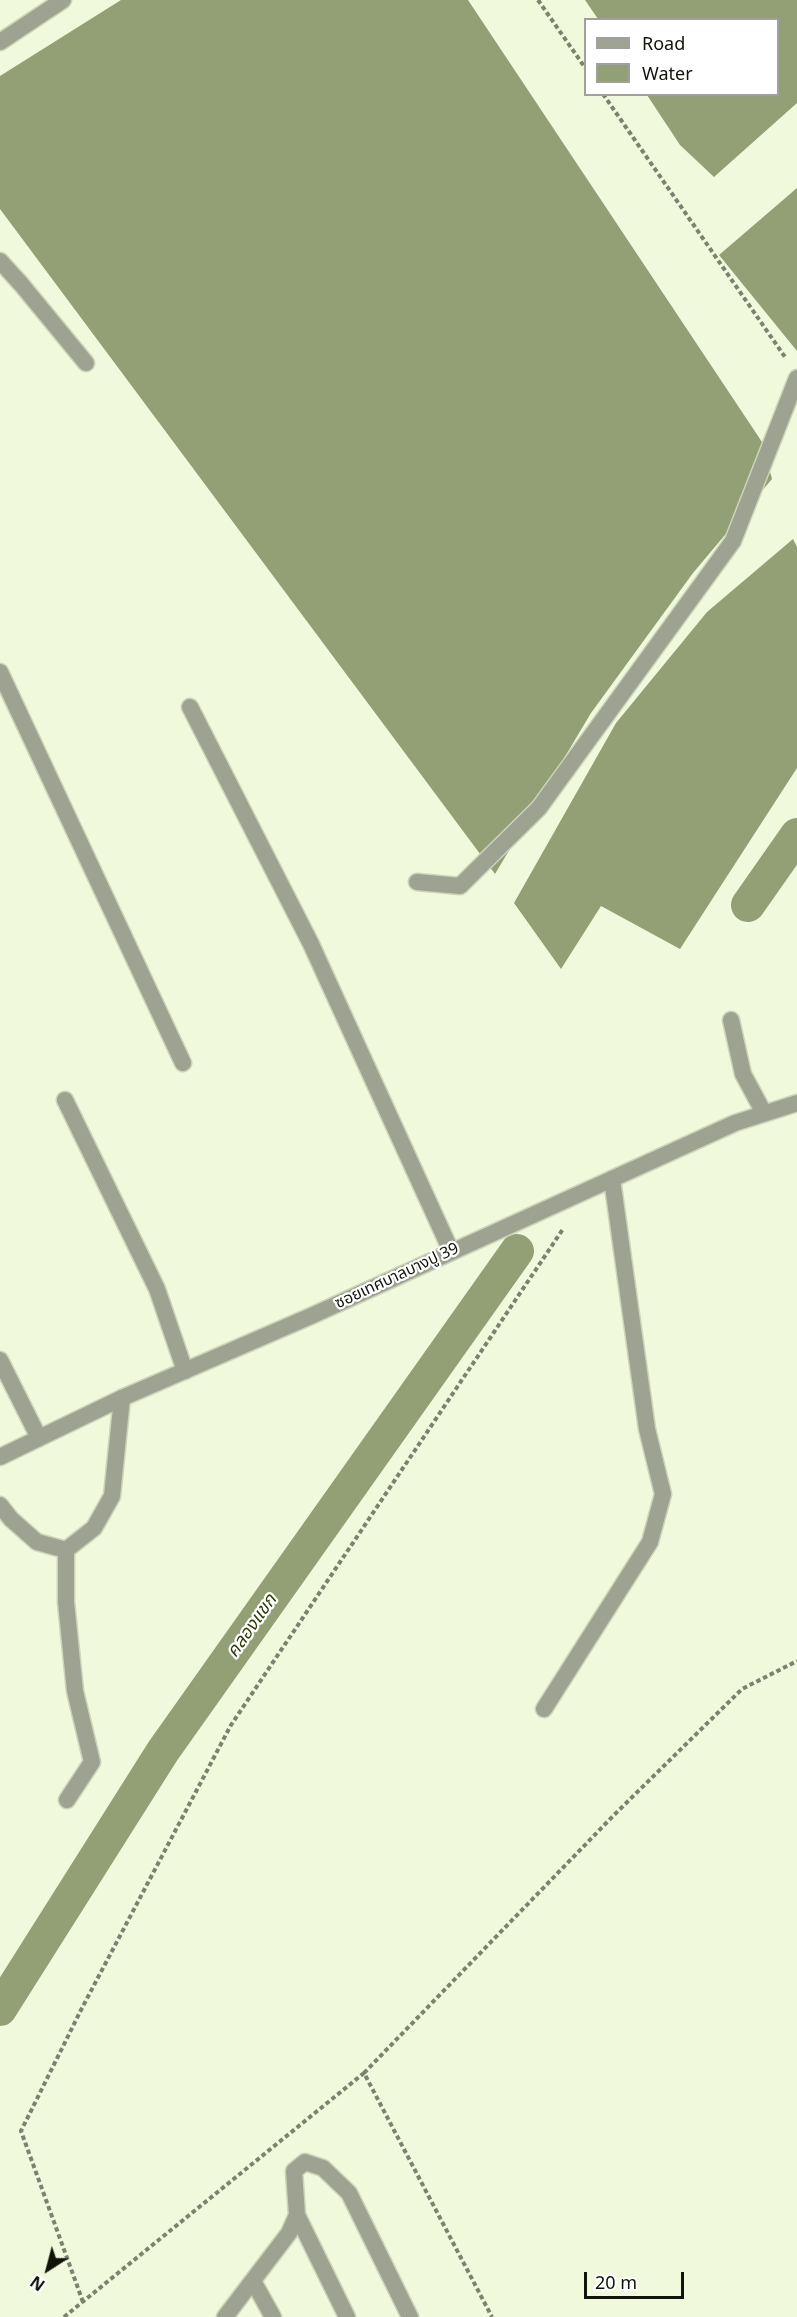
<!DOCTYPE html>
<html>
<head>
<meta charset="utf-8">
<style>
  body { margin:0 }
  #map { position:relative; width:797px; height:2317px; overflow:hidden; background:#f0f9dc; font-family:"Noto Sans",sans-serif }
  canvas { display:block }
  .legend { position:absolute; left:584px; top:18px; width:195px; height:78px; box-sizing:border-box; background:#fff; border:2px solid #a0a19d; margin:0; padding:8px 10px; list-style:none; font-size:18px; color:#11140a }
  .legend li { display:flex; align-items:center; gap:12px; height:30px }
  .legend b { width:30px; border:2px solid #a0a19d }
  .north { position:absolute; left:18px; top:2239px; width:60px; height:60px; -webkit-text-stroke:4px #fff; paint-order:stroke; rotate:216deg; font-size:16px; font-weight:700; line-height:24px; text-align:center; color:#11140a }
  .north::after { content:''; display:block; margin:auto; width:21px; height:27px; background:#11140a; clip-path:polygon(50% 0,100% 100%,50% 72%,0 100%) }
  .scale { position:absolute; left:584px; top:2272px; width:100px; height:27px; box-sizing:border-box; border:3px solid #11140a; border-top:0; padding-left:8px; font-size:18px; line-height:21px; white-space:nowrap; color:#11140a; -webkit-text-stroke:4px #fff; paint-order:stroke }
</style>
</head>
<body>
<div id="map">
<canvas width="797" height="2317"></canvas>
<ul class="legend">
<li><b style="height:8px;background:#9da390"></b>Road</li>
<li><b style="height:16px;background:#939f74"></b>Water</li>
</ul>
<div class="north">N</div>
<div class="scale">20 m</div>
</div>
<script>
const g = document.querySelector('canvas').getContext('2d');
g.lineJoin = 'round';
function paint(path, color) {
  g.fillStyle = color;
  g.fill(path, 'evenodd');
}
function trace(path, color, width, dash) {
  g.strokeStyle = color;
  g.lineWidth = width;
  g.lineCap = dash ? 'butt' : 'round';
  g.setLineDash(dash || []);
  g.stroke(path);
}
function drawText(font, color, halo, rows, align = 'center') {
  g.font = font + ' "Noto Sans","Noto Sans Thai",sans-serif';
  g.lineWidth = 4.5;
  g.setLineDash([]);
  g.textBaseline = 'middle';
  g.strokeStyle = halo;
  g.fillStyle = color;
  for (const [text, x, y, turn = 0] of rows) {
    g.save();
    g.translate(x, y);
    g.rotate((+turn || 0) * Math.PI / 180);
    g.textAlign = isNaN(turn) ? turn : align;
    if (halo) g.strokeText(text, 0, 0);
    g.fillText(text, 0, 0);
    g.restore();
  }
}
paint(new Path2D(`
  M121 0H468L762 442 772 479 693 573 591 713 495 874 0 209V76Z
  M585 0H797V103L714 177 680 145 647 95 778 94V20L598 19Z
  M797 188V351L719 255Z
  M793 539 797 547V768L680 949 601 906 561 969 514 903 616 723 707 612Z`), '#939f74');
trace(new Path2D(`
  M748 905 797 835
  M0 2009 163 1751 517 1251`), '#939f74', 34);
const service = new Path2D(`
  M0 42 63 0
  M0 261 21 284 86 363
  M190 707 311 944 451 1251
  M731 1020 743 1074 764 1113
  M65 1100 157 1289 185 1371
  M0 1360 39 1438
  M0 1505 11 1519 37 1542 66 1550 94 1528 112 1496 122 1398
  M66 1550V1602L75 1691 92 1762 67 1800
  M544 1709 650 1542 663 1494 647 1429 612 1179
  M297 2215 347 2317
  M253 2281 273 2317
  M225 2317 289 2233 297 2215 294 2171 305 2162 323 2168 349 2193 410 2317`);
const minor = new Path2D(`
  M0 672 183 1063
  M417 882 460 886 539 808 733 541 797 378`);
const tertiary = new Path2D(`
  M0 1457 122 1398 311 1316 735 1123 797 1103`);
trace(service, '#ccd4ba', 19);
trace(minor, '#ccd4ba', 19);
trace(tertiary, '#ccd4ba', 19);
trace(new Path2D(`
  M538 0 586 69
  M603 94 785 357
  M364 2073 614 1815 742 1689 797 1661
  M83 2302 21 2131 82 2008 231 1725 563 1229
  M64 2317 364 2073 492 2317`), '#7c826f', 4, [4.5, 3]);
trace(service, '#9da390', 16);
trace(minor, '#9da390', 16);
trace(tertiary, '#9da390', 16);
drawText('16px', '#11140a', '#fff', [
  ["ซอยเทศบาลบางปู 39",397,1276,-25]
]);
drawText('italic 18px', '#303b07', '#fff', [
  ["คลองแขก",252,1626,-55]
]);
</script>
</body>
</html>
